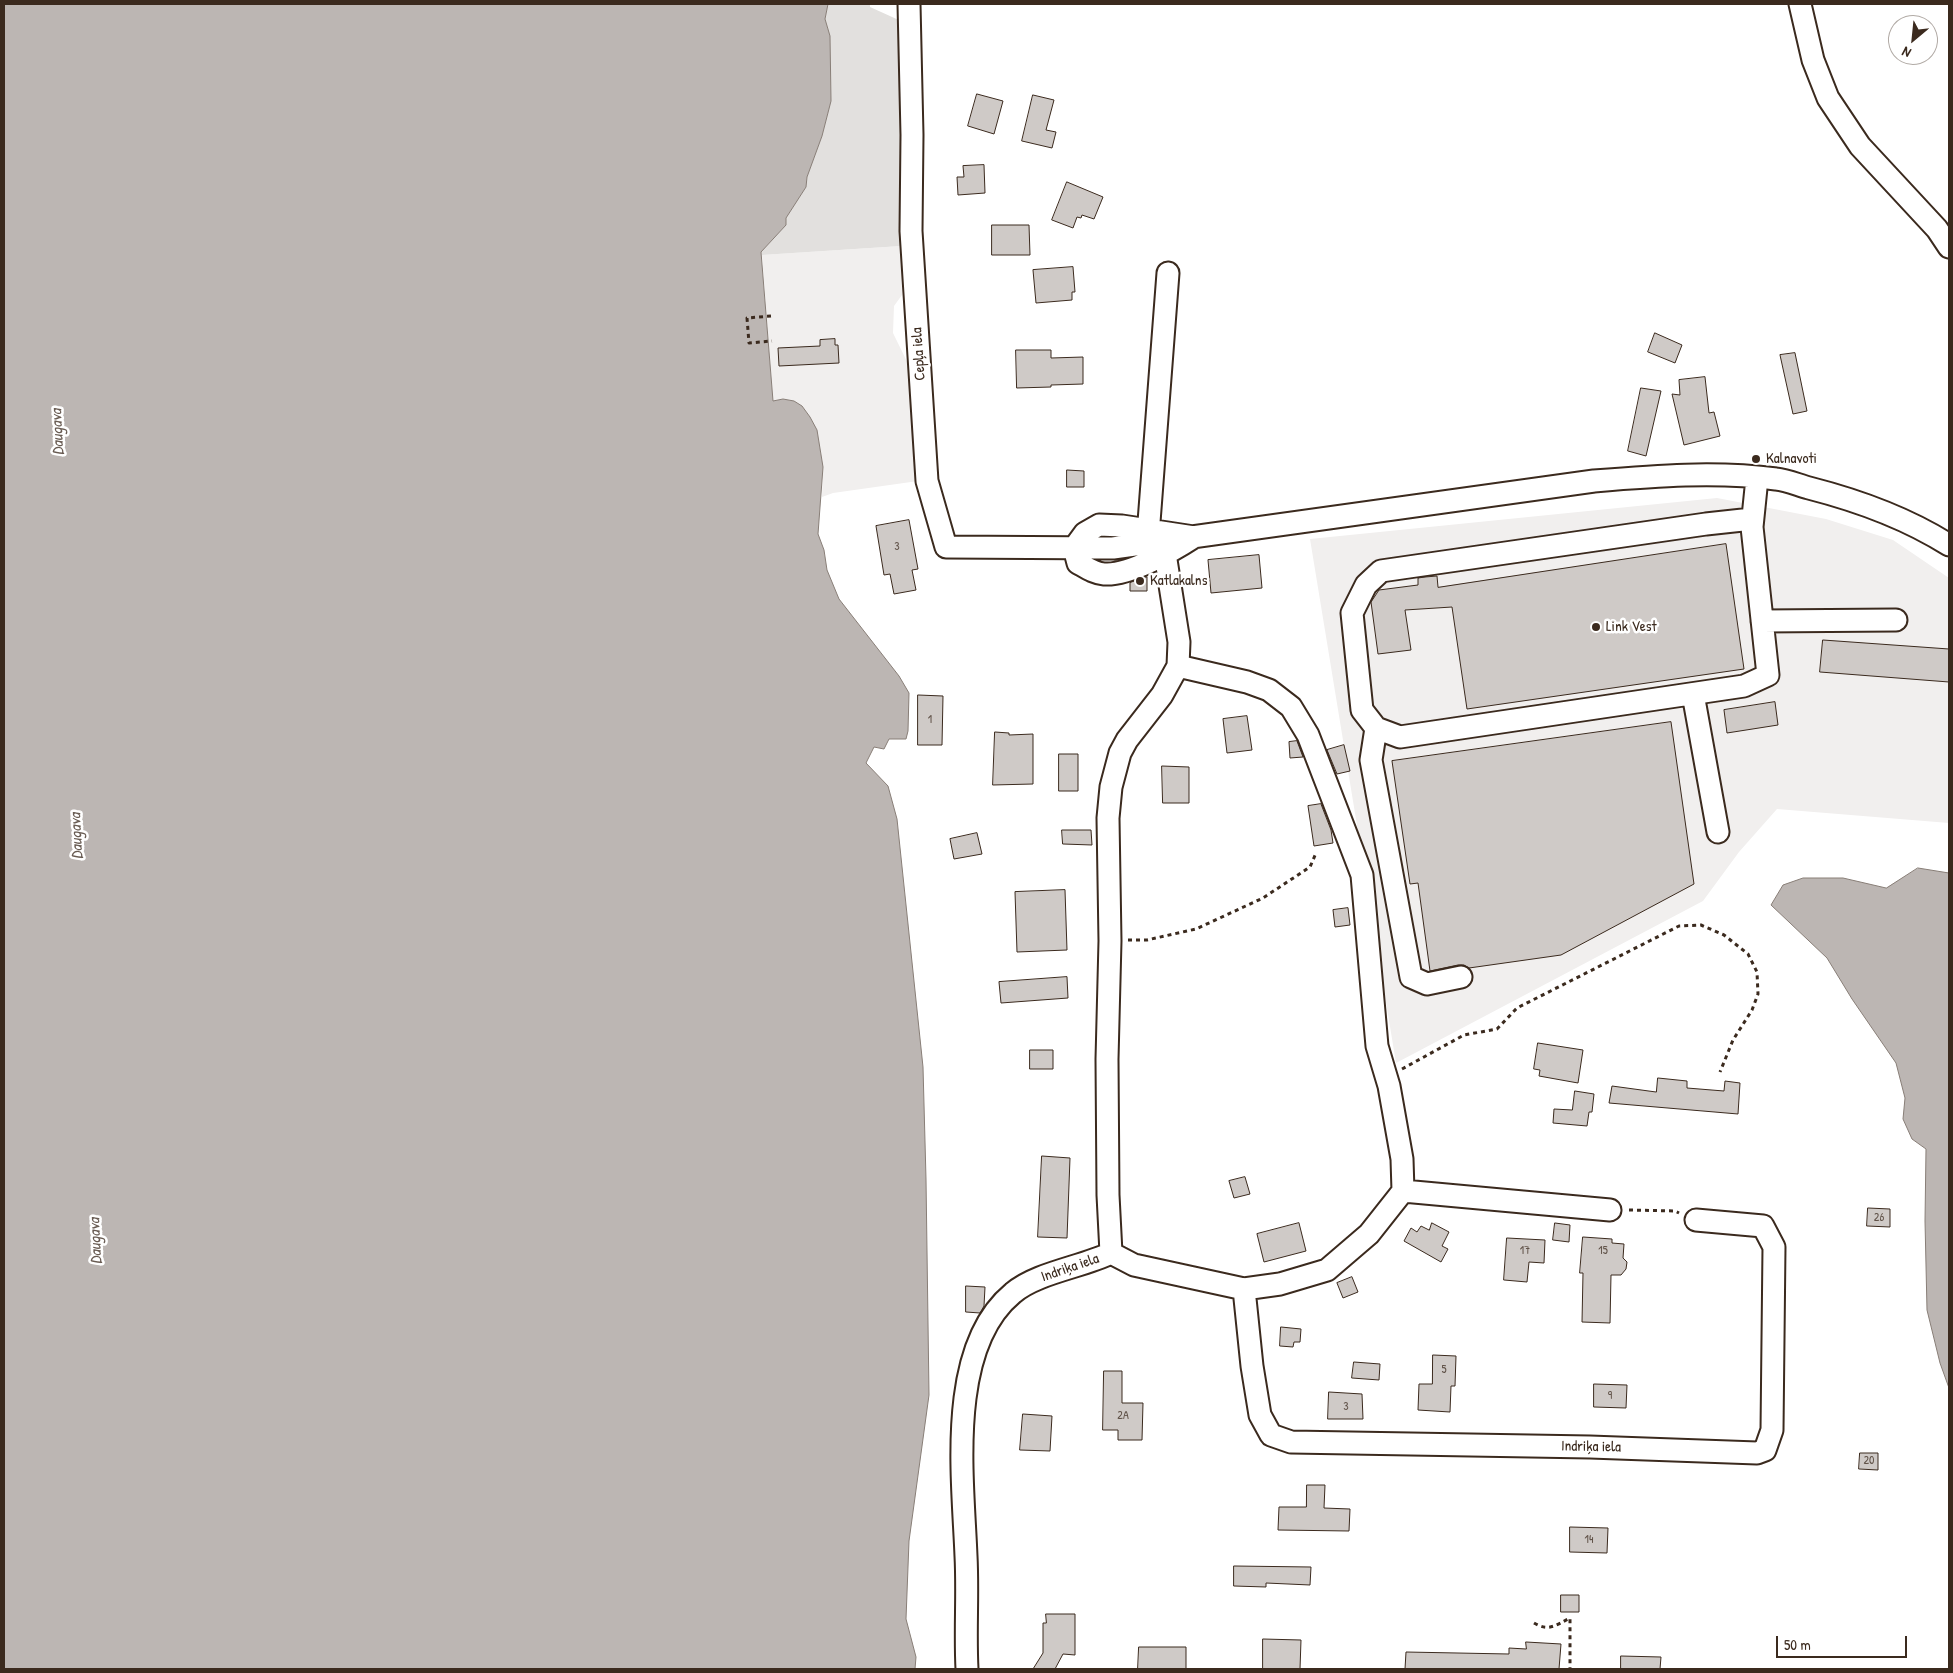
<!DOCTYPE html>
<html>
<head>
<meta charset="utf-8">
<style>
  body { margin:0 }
  #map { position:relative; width:1953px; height:1673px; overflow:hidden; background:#fff; font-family:"Patrick Hand",sans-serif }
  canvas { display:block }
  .frame { position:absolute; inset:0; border:5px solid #3b2a1e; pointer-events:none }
  .north { position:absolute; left:1888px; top:15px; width:50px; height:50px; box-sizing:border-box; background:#fff; border:1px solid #b1aaa5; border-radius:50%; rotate:208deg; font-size:14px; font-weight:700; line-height:20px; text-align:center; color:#3b2a1e }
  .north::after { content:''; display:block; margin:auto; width:18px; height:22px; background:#3b2a1e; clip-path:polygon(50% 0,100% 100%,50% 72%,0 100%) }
  .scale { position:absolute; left:1776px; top:1636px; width:131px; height:22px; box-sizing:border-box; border:2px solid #3b2a1e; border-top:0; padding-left:6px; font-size:15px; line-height:18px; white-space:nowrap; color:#3b2a1e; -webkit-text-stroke:4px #fff; paint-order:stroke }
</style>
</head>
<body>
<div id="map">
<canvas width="1953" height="1673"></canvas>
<div class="frame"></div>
<div class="north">N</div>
<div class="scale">50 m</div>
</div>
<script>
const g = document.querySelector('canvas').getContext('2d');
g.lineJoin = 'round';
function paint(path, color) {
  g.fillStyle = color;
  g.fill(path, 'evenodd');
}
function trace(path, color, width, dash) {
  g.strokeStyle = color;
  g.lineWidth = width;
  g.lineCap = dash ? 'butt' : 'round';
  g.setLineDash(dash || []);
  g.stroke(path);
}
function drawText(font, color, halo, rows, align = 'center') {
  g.font = font + ' "Patrick Hand",sans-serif';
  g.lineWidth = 5;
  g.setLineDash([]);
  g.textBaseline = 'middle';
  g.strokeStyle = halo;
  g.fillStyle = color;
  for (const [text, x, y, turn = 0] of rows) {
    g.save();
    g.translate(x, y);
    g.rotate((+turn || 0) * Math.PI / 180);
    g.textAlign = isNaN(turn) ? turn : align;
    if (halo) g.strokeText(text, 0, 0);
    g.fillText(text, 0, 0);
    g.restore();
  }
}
paint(new Path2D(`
  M901 246 902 295 894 306 893 333 915 378 918 481 833 493 822 497 823 467 817 430 810 417 802 406 794 401 783 399 773 401 762 255Z
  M1717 498 1826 519 1893 540 1949 578V823L1777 809 1739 852 1703 901 1396 1063 1310 539Z`), '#f1efee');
paint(new Path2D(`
  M828 4H870V7L901 21V246L762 255 761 252 786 225V218L806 187 807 177 822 136 831 101 830 36 825 19Z`), '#e2e0de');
const water = new Path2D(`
  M4 4H828L825 19 830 36 831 101 822 136 807 177 806 187 786 218V225L761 252 773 401 783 399 794 401 802 406 810 417 817 430 823 467 818 534 824 550 827 570 839 599 899 676 909 693 908 731 906 739H889L884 749 874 747 866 763 888 786 897 819 923 1067 926 1179 929 1395 909 1541 906 1619 916 1657 915 1669H4Z
  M1918 868 1949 873V1388L1940 1363 1927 1310 1925 1221 1926 1149 1912 1139 1903 1119 1905 1098 1896 1063 1852 999 1827 958 1771 905 1783 885 1803 878H1843L1886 888Z`);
paint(water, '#bcb6b3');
trace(water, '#887e77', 1);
const building = new Path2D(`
  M977 94 1003 101 994 134 968 126Z
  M1033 95 1054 100 1046 130 1056 132 1052 148 1022 141Z
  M984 165 985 193 958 195 957 177H964L963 166Z
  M1067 182 1103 197 1094 219 1082 215 1081 218 1077 217 1073 228 1052 220Z
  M992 225H1029L1030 255H992Z
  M1073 267 1075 292H1072V300L1036 303 1033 270Z
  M1655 333 1682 345 1675 363 1648 352Z
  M835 339V345H838L839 363 779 366 778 348 820 346V340Z
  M1016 350H1051V358L1083 357V384L1051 385V387L1017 388Z
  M1795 353 1807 411 1793 414 1780 355Z
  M1705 377 1709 413 1714 412 1720 436 1684 445 1672 394 1680 395 1679 380Z
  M1641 388 1661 391 1646 456 1628 451Z
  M1067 470 1084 471V487H1067Z
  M909 520 918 569 912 570 916 590 894 594 890 574 884 575 876 526Z
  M1726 544 1744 669 1467 709 1452 607 1405 610 1411 650 1378 654 1371 602 1379 590 1418 585V578L1425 577 1437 576 1438 587Z
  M1259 555 1262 588 1211 593 1208 560Z
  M1145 577H1147V591H1130V583Z
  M1823 640 1949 649V682L1820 672Z
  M918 695 943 696 942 745H918Z
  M1775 702 1778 725 1727 733 1724 710Z
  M1247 716 1252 750 1227 753 1223 719Z
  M1671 722 1694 884 1561 955 1469 968 1464 965H1458L1430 971 1418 883 1410 884 1392 761Z
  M995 732 1009 733V735L1033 734V784L993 785Z
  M1297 741 1303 757 1290 758 1289 742Z
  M1344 745 1350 771 1337 774 1327 750Z
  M1059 754H1078V791H1059Z
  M1162 766 1189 767V803H1163Z
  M1321 804 1331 830 1333 843 1314 846 1308 806Z
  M1062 830H1091L1092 845 1063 844Z
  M977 833 982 854 954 859 950 839Z
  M1065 890 1067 950 1017 952 1015 892Z
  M1348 908 1350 925 1335 927 1333 910Z
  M1067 977 1068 998 1001 1003 999 982Z
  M1538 1043 1583 1050 1578 1083 1539 1076 1540 1070 1534 1069Z
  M1030 1050H1053V1069H1030Z
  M1658 1078 1687 1081V1088L1724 1091 1725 1081 1740 1083 1738 1114 1609 1103 1612 1086 1656 1092Z
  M1575 1091 1594 1094 1592 1112H1589L1587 1126 1553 1123 1554 1109 1572 1110Z
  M1042 1156 1070 1158 1067 1238 1038 1237Z
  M1245 1177 1250 1194 1234 1198 1229 1181Z
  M1868 1208 1890 1209V1227L1867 1226Z
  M1299 1223 1306 1251 1264 1262 1257 1234Z
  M1432 1223 1449 1232 1442 1246 1448 1249 1441 1262 1404 1241 1411 1228 1417 1232 1421 1226 1429 1230Z
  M1555 1223 1570 1225 1569 1242 1553 1240Z
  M1583 1237 1612 1239V1243L1624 1244 1623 1258 1627 1262 1626 1269 1621 1275H1611L1610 1323 1582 1322 1583 1273H1580Z
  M1507 1238 1545 1240 1544 1263 1529 1262 1527 1282 1504 1280Z
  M1352 1277 1358 1292 1343 1298 1337 1283Z
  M966 1286 985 1287 984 1306 980 1313 966 1312Z
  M1281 1327 1301 1329 1300 1342H1294L1293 1347 1280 1346Z
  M1433 1355 1456 1356 1455 1386H1451L1450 1412 1418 1410 1419 1384H1432Z
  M1354 1362 1380 1364 1379 1380 1352 1378Z
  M1104 1371H1122V1403H1143L1142 1440H1118V1430H1103Z
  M1594 1384 1627 1385 1626 1408 1594 1407Z
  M1329 1392 1362 1394 1363 1419H1328Z
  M1023 1414 1052 1416 1050 1451 1020 1450Z
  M1860 1453H1878V1470L1859 1469Z
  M1307 1485H1325L1324 1508 1350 1509 1349 1531 1278 1530 1279 1507H1306Z
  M1570 1527 1608 1528 1607 1553 1570 1552Z
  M1234 1566 1311 1567 1310 1585 1266 1583V1587L1234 1586Z
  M1561 1595H1579V1612H1561Z
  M1046 1614H1075V1655L1063 1654 1055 1669H1033L1043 1653V1623H1046Z
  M1263 1639 1301 1640 1300 1669H1263Z
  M1526 1642 1561 1644 1559 1669H1405L1406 1652 1509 1654V1648L1526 1649Z
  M1139 1647H1186V1669H1138Z
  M1621 1656 1661 1657 1660 1669H1621Z`);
paint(building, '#cfcac7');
trace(building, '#3b2a1e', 1);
const minor = new Path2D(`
  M909 4 912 135 911 231 927 481 946 547 1113 548 1594 481C1655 476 1716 471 1776 479 1787 480 1798 485 1809 488 1856 500 1908 519 1949 545
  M1800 4 1813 60 1828 98 1860 146 1937 229 1949 247
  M1752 519 1706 524 1381 571 1366 585 1352 613 1362 710 1376 728 1400 737 1744 686 1768 675 1752 527 1757 478
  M1099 525 1122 526 1194 537C1174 550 1129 576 1104 574 1094 573 1087 568 1078 563L1074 548 1085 533Z
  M1152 543 1149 522 1168 273
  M1762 621 1896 620
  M1178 666 1247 682 1269 690 1291 707 1308 735 1362 875 1377 1046 1389 1086 1402 1159 1403 1191
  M1693 694 1718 832
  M1376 728 1371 760 1411 977 1427 984 1461 977
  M1403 1191 1610 1210
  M1111 1253 1108 1195 1107 1059 1110 941 1108 818 1111 787 1120 753 1127 740 1162 695 1178 666 1179 642 1163 541
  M1111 1253 1134 1265 1244 1289 1280 1284 1327 1270 1369 1234 1403 1191
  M1244 1289 1252 1366 1260 1415 1271 1435 1291 1442 1590 1447 1757 1453 1765 1450 1772 1430 1774 1247 1763 1226 1696 1220
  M967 1669C965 1631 968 1594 966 1556 963 1478 946 1348 1013 1293 1036 1273 1082 1267 1111 1253`);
trace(minor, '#3b2a1e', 25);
trace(new Path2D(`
  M771 316 747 318 749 343 772 341
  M1128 940H1147L1196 929 1263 898 1310 867 1316 853
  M1402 1069 1464 1035 1497 1029 1517 1008 1679 926 1701 925 1724 935 1748 954 1757 972 1758 994 1752 1010 1733 1040 1720 1072
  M1629 1210 1675 1211 1679 1213
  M1534 1623C1549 1632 1556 1625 1570 1618V1669`), '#3b2a1e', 3, [4, 4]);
trace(minor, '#fff', 21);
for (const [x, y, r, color] of [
  [1756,459,5,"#3b2a1e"],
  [1140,581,5,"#3b2a1e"],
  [1596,627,5,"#3b2a1e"]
]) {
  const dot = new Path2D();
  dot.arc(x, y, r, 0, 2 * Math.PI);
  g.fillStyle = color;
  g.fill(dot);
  trace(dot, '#fff', 2);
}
drawText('12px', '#605248', null, [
  ["3",897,547],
  ["1",930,720],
  ["26",1879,1218],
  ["17",1525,1251],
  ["15",1603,1251],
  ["5",1444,1370],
  ["9",1610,1396],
  ["3",1346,1407],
  ["2A",1123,1416],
  ["20",1869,1461],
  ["14",1589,1540]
]);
drawText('15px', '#3b2a1e', '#fff', [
  ["Cepļa iela",919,354,-94],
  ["Indriķa iela",1070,1268,-19],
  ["Indriķa iela",1591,1447,1]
]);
drawText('15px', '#3b2a1e', '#fff', [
  ["Kalnavoti",1766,459],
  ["Katlakalns",1150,581],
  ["Link Vest",1606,627]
], 'left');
drawText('italic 16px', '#685b52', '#fff', [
  ["Daugava",58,432,-93],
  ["Daugava",77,836,-93],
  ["Daugava",96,1241,-93]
]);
</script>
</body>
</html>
